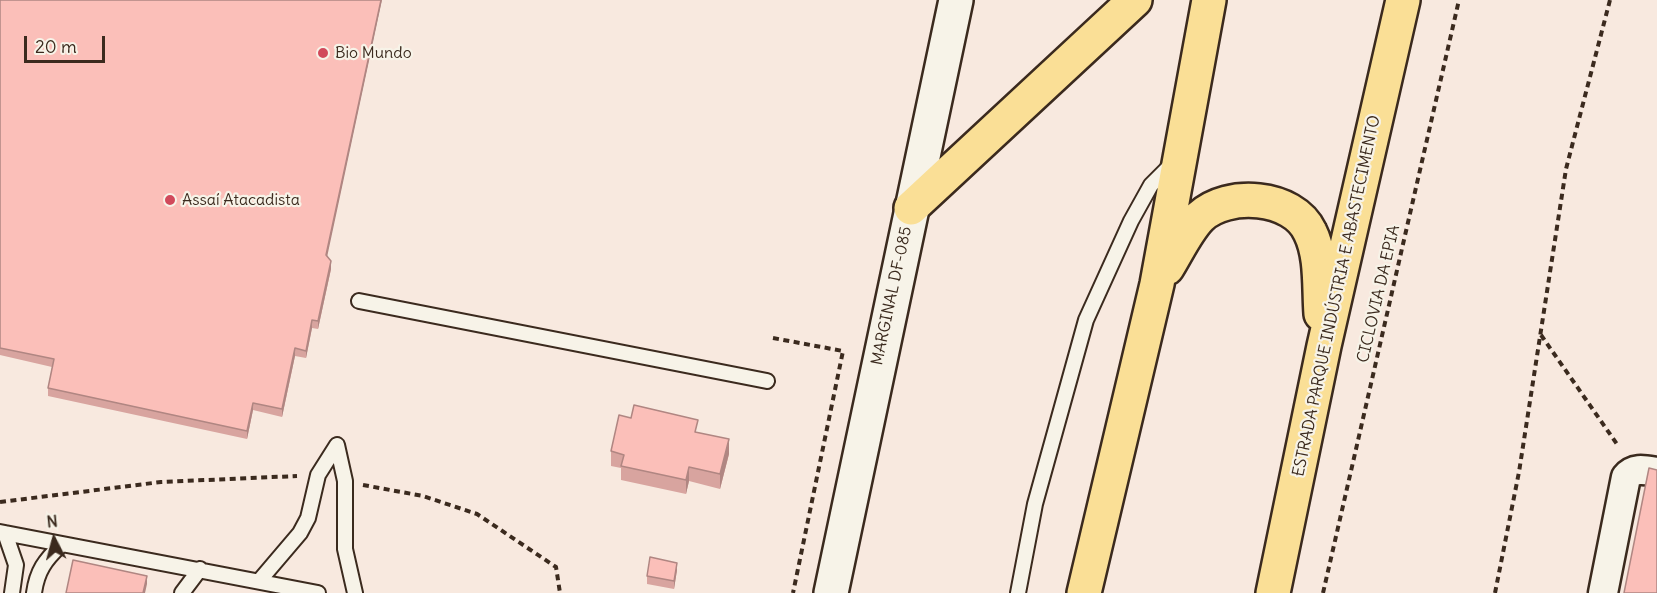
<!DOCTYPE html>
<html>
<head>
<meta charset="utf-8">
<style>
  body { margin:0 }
  #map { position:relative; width:1657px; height:593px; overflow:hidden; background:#f8e9df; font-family:Delius,sans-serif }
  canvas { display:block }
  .north { position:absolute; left:24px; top:509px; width:60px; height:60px; -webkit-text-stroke:4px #f7f3e8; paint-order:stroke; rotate:354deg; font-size:16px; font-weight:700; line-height:24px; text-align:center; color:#3b2a1e }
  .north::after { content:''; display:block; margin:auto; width:21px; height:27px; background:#3b2a1e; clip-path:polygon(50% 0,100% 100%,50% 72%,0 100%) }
  .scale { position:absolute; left:24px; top:36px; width:81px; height:27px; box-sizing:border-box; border:3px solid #3b2a1e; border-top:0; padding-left:8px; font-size:18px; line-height:21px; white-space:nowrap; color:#3b2a1e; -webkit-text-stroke:4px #f7f3e8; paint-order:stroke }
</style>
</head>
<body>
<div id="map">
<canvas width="1657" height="593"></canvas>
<div class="north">N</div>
<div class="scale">20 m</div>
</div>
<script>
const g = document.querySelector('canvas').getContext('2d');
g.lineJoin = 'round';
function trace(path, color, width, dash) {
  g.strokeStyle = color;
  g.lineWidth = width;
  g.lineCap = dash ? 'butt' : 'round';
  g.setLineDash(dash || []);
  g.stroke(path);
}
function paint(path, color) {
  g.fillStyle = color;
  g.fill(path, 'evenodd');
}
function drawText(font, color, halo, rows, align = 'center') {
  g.font = font + ' Delius,sans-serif';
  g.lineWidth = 4.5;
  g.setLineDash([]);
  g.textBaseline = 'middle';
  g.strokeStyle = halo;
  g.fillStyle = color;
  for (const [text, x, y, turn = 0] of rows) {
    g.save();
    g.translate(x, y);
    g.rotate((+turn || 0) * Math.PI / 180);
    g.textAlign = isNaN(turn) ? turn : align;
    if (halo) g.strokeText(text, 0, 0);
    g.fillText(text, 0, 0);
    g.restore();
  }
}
const lane = new Path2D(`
  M359 301 767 381
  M337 445 345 481V549L355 593
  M0 532 318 593
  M5 533 16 565 12 593
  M260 580 300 533 308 518 318 475 337 445
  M34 593C37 571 45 560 61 545
  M182 593 200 569
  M1018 593 1035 504 1086 320 1131 221 1151 185 1172 164`);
const street = new Path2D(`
  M1603 593 1626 477C1634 467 1645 470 1657 472`);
const secondary = new Path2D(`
  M831 593 956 0`);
const highway = new Path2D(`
  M911 208 1135 0
  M1167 268C1177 252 1187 230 1200 217 1227 191 1293 195 1310 232 1322 256 1319 288 1321 314
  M1084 593 1157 284 1209 0
  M1273 593 1324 346 1403 0`);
trace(lane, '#3b2a1e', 18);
trace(street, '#3b2a1e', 33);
trace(secondary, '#3b2a1e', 38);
trace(highway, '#3b2a1e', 38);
trace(new Path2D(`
  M1541 335 1619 447
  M773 338 843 351 793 593
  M363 485 423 496 477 514 556 567 560 593
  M0 502 161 482 297 476
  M1323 593 1459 0
  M1495 593 1519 472 1566 169 1610 0`), '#3b2a1e', 4, [6, 4.5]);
trace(lane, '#f7f3e8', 14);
trace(street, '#f7f3e8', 28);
trace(secondary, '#f7f3e8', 33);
trace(highway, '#fadf96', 33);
paint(new Path2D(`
  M0 0 327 256 331 269 318 329 312 328 306 358 295 356 282 417 253 410 247 439 48 396V388L52 367 0 355Z
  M698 432 729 454 720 489 689 481 686 494 621 480V468L611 466V451Z
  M677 570 674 589 647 584V576Z`), '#d8a49f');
paint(new Path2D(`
  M381 0H382L326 262V255Z
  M331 261V269L318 329V321Z
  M312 320V328L306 358V351Z
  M295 348V356L282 417V409Z
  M253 403V410L247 439V431Z
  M729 439V454L720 489V474Z
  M689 467V481L686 494V480Z
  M677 563V570L674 589V581Z
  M147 576V584L145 593H143Z`), '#b08682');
const building = new Path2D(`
  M0 0H381L326 255 331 261 318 321 312 320 306 351 295 348 282 409 253 403 247 431 48 388 54 359 0 348Z
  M634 405 698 420 695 432 729 439 720 474 689 467 686 480 621 466 624 455 611 451 619 415 631 418Z
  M1649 468 1657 470V593H1624Z
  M650 557 677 563 674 581 647 576Z
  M73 560 147 576 143 593H66Z`);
paint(building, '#fbbfb9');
trace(building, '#b08682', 1.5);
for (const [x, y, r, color] of [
  [323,53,6,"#d1495b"],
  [170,200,6,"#d1495b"]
]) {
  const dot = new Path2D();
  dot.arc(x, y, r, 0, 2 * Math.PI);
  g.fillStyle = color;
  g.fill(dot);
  trace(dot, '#f7f3e8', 2);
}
drawText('16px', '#3b2a1e', '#f7f3e8', [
  ["Bio Mundo",335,53],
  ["Assaí Atacadista",182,200]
], 'left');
drawText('16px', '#3b2a1e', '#f7f3e8', [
  ["CICLOVIA DA EPIA",1379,294,-77],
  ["MARGINAL DF-085",892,296,-78],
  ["ESTRADA PARQUE INDÚSTRIA E ABASTECIMENTO",1337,296,-78]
]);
</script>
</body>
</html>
